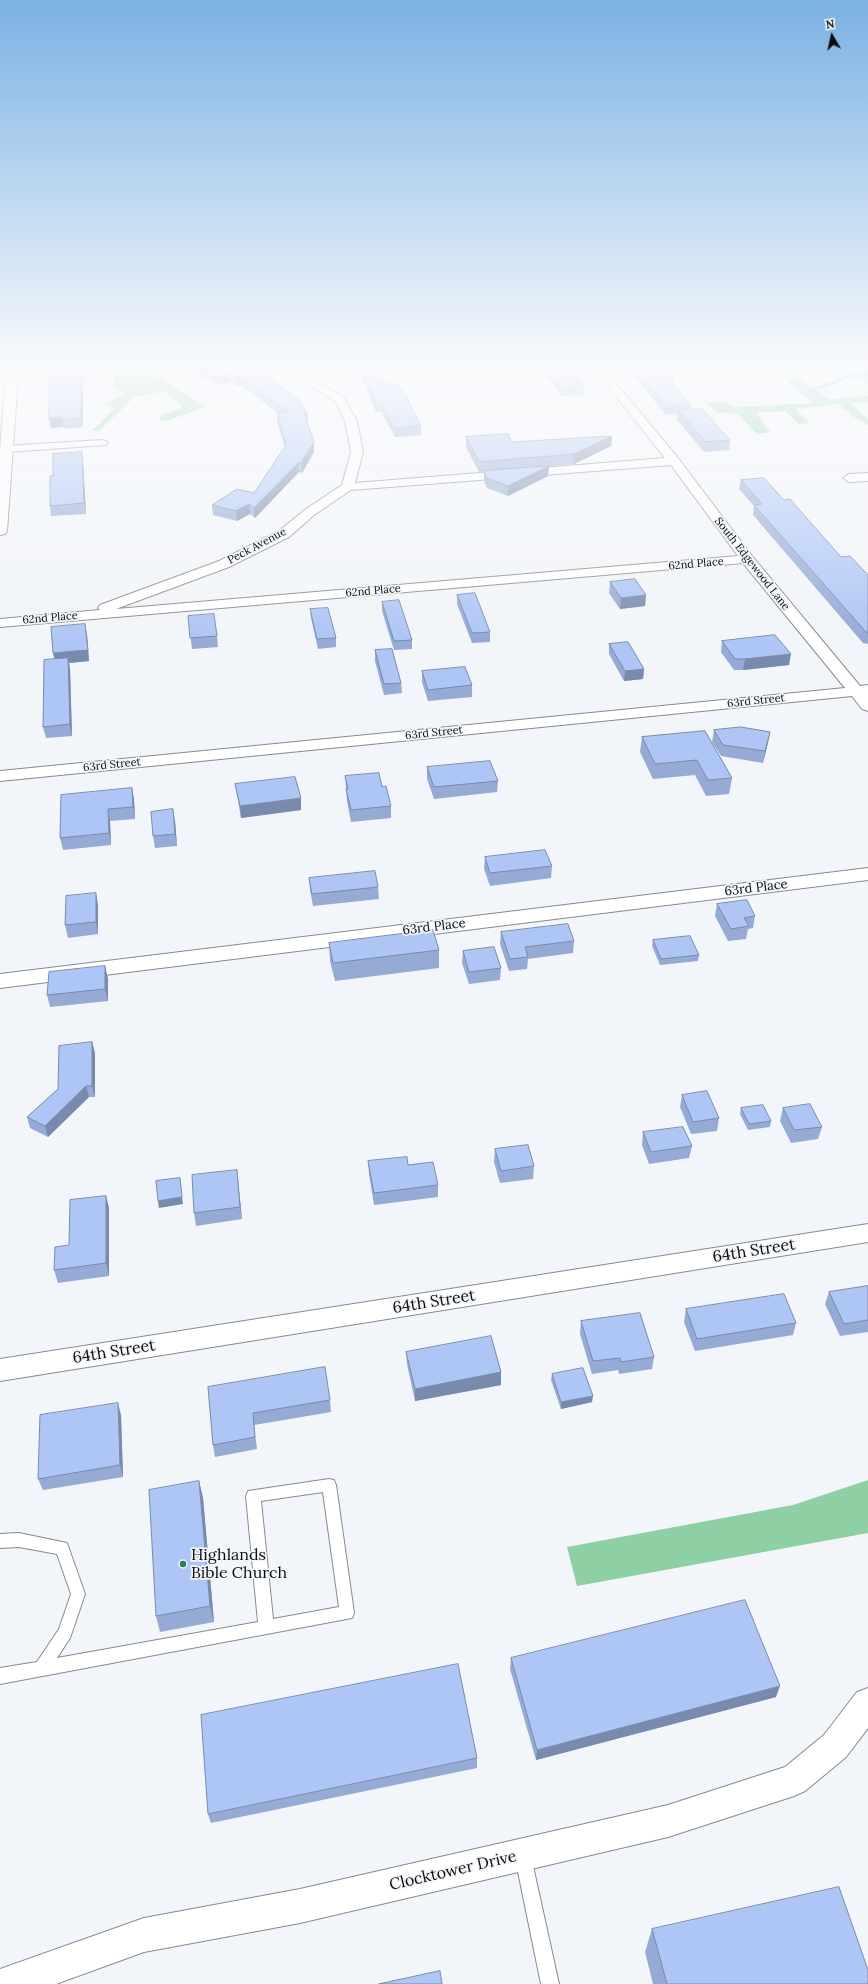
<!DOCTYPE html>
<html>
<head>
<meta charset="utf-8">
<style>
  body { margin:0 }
  #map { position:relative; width:868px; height:1984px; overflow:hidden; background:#f2f5f9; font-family:Lora,serif }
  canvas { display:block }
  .north { position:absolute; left:812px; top:16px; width:40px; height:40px; -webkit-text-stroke:3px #f2f5f9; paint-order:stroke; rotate:351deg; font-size:11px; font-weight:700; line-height:16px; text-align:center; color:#0c0c0e }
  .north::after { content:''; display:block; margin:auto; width:14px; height:18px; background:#0c0c0e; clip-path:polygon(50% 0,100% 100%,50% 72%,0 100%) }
</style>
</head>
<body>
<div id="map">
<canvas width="868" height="1984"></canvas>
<div class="north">N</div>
</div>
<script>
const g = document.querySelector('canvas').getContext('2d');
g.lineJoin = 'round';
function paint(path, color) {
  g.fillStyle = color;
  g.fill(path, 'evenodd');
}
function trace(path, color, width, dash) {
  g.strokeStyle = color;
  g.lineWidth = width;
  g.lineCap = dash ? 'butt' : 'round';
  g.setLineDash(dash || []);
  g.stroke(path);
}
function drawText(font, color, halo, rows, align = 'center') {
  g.font = font + ' Lora,serif';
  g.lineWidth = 3.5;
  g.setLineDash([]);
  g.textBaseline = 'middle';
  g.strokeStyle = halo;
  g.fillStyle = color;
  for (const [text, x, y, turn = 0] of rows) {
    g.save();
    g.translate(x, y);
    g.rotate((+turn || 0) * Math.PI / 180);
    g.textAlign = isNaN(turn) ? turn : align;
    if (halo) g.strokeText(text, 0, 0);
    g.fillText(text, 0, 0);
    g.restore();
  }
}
paint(new Path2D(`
  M112 363H194L196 364 154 374 206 407 166 421 158 420 163 415 183 407 165 391 134 397 99 431 93 430 115 408 104 404 125 394 115 387Z
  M850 363H864L868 366V383L850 373 859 370Z
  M798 378 830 399 868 396V402L850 403 868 419V425L851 415 839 404 795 409 810 423 799 424 785 411 756 413 770 432 757 434 738 414 716 412 706 403 723 402 735 407 813 403 784 379Z
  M868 1480V1533L577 1586 567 1547 793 1505Z`), '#8ecfa3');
trace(new Path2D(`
  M808 394 807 392 845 378 868 374`), '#77acde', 3.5);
const service = new Path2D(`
  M329 1479 334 1480 336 1485 354 1613 352 1618 0 1684V1668L37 1662 59 1629 71 1594 57 1554 19 1547 0 1548V1534L19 1533 67 1543 85 1594 70 1638 57 1658 258 1622 246 1496 248 1491ZM323 1492 339 1607 273 1619 261 1501Z
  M523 1849 529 1851 531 1857 559 1984H541L515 1857 517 1851Z`);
const minor = new Path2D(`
  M265 363H279L311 377 354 363H370L369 365 318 382 343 397 357 421 363 452 355 483 665 458 589 363H599L678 458 752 556 860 686 868 685V711L862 709 852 696 0 781V771L845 688 743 563 0 627V619L100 610 98 608 100 605 219 561 279 531 306 509 342 485 351 452 345 421 335 401 306 383ZM671 465 738 556 116 609 229 567 289 537 314 515 351 490Z
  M102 440 106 441 108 443 106 445 6 452 0 449 6 446Z
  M868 473V481L849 482 843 478 849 474Z
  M868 868V880L0 988V974Z
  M868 1224V1242L0 1381V1359Z
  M868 1688V1728L846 1757 805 1791 794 1796 668 1837 300 1923 144 1952 56 1984H0V1969L144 1918 300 1889 668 1805 785 1767 824 1735 857 1692Z`);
const tertiary = new Path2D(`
  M7 363H19L7 531 5 534 0 535V449Z`);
trace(service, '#878a8e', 2);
trace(minor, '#878a8e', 2);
trace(tertiary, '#878a8e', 2);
paint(service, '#fff');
paint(minor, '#fff');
paint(tertiary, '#fff');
paint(new Path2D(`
  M51 363H87V378L83 379V427L64 429 63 427 51 428 49 418Z
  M173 363H250L307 413 308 422H307L314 452 302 473 299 472 255 518 250 514 237 521 213 515 212 505 254 493 285 447 277 422V413H278L241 385 237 386 230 382 218 385 193 372 188 373 177 367Z
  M421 363H453L448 372 422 370Z
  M537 363H567L584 386 583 395 562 396Z
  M623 363H661L674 378 673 384 691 405 690 410 730 440 729 450 704 452 677 420 678 414 666 415Z
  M699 363H763L762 366 706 372Z
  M363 372 421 426V435L395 437 381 411 376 412 363 381Z
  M612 436 611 446 574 464 479 472 466 447V437L512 442Z
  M83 462 86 514 51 516 50 506 53 476Z
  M484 471 548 476 508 496 487 488 484 481Z
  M741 480 784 500 841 557 868 575V644L863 643 753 515 754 506 739 489Z
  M610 582 646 595 645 606 620 609 609 593Z
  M457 595 490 632V642L472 643 457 604Z
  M382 602 412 640V649L394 650 382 611Z
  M310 609 336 638V647L318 649 311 618Z
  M188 616 217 636 218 647 192 649Z
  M87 635 89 661 69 663 70 669 72 736 46 738 43 727 54 660Z
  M722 641 789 665 743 670H734L721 652Z
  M609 644 644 669 643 679 624 681 609 654Z
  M375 650 401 683 402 693 384 695 375 661Z
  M422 671 472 685V697L428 701 422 682Z
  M714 730 770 732 763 763 721 756 712 742Z
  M705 731 732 778 729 794 706 796 695 775 653 779 640 752 642 737Z
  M427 767 498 781 497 792 434 799 427 779Z
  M345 776 382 787 391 806V818L351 822 347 801Z
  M235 784 301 810 241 818 237 795Z
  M132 788 134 800 135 819 110 821 111 845 63 850 60 838Z
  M175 821 177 846 155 848 153 836Z
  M485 857 552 866 551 878 490 886 484 869Z
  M309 878 378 887 379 899 313 906 310 890Z
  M717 904 755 916 753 928 748 929 746 939 728 941 715 916Z
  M98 905V934L68 938 65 925Z
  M501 932 574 941 573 953 528 959 527 969 509 971 500 944Z
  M653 940 699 955 698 961 660 965 652 946Z
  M329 943 439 950V968L335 981 330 961Z
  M463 951 501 968 500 980 469 984 462 963Z
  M105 966 108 979V1001L50 1007 47 995Z
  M92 1042 95 1053V1097H89L48 1137 30 1128 27 1117 58 1089Z
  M682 1095 719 1118 717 1131 691 1134 680 1107Z
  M741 1108 771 1121 770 1127 748 1130 740 1114Z
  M783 1108 822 1127 818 1139 791 1143 780 1121Z
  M643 1132 692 1146 689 1158 649 1164 642 1145Z
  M495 1149 534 1166 533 1179 500 1183 494 1162Z
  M368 1161 408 1165 438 1185V1197L374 1205 369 1174Z
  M237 1170 242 1219 196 1226 194 1213Z
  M106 1196 109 1208V1276L58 1283 54 1270 69 1245Z
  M868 1286V1332L840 1336 825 1304 829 1292Z
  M686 1309 796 1323 793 1335 695 1351 684 1322Z
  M581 1321 654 1357 652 1369 619 1374 618 1370 592 1374 580 1334Z
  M406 1352 501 1372V1385L415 1401 407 1364Z
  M552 1374 592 1402 561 1409 551 1380Z
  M208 1387 330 1400 331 1412 254 1425 257 1449 215 1457 213 1445Z
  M121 1415 123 1477 43 1490 38 1479Z
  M199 1481 203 1498 214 1622 160 1632 156 1616Z
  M511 1658 776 1697 536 1760 510 1669Z
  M477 1758V1768L211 1823 208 1814Z
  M652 1929 868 1984H653L645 1952Z`), '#95aad4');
paint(new Path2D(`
  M85 363H87V378L85 370Z
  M192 363 193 372 188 373 187 364Z
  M448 363H453L448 372Z
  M712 363H763L762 366 706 372 707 364Z
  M81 370 83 379V427L81 418Z
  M229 374 230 382 218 385 217 377Z
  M241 376V385L237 386 236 377Z
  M304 413H307L308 422H305Z
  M62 417 63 427 51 428 49 418Z
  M612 436 611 446 574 464V454Z
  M314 442V452L302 473 301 463Z
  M82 452 83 462 86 514 84 503Z
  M298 463 299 472 255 518 254 508Z
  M549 466 548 476 508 496V486Z
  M249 504 250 514 237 521 236 511Z
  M646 595 645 606 620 609 621 598Z
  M85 624 87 635 89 661 69 663 70 669 72 736 53 653Z
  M791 654 789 665 743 670 745 659Z
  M644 669 643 679 624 681 625 671Z
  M770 732 768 743 763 763 765 751Z
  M132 788 134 800 135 819 133 807Z
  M301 798V810L241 818 240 806Z
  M108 809 110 821 111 845 109 833Z
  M173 809 175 821 177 846 175 834Z
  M96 893 98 905V934L96 922Z
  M105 966 108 979V1001L105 989Z
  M92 1042 95 1053V1097L92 1086Z
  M86 1086 89 1097 48 1137 45 1126Z
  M237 1170 238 1182 242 1219 240 1207Z
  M180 1178 183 1204 159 1208 158 1201Z
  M106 1196 109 1208V1276L106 1263Z
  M501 1372V1385L415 1401V1389Z
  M593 1396 592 1402 561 1409V1402Z
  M118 1403 121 1415 123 1477 120 1465Z
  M199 1481 203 1498 214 1622 210 1606Z
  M780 1686 776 1697 536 1760 537 1750Z`), '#798bac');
const building = new Path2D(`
  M51 363H85V370H81V418L62 420V417L49 418Z
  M192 363H250L298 399 307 413H304L314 442 301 463H298L254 508 249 504 236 511 212 505 237 489 254 493 286 445 277 413 288 412 241 376 236 377 229 374 217 377Z
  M544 363H567L584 386 562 387Z
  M631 363H661L674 378H668L691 405 667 406Z
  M363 372 402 388 421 426 394 428 380 402 376 403Z
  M702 409 730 440 705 442 678 410Z
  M508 434 512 442 612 436 574 454 479 462 466 437Z
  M82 452 84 503 50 506V476H53V454Z
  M549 466 508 486 487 478 484 471Z
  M764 478 784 500 790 499 841 557 850 556 868 575V633L866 632 754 505 762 504 741 480Z
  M635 579 646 595 621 598 610 582Z
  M475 593 490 632 472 633 457 595Z
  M399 600 412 640 394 641 382 602Z
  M328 608 336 638 317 639 310 609Z
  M214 614 217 636 190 638 188 616Z
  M85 624 88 650 53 653 51 627Z
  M775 635 791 654 745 659H735L722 641Z
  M628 642 644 669 625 671 609 644Z
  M392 649 401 683 384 684 375 650Z
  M68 658 70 724 43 727 44 660Z
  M465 667 472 685 428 690 422 671Z
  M741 727 770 732 765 751 723 745 714 730Z
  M705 731 732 778 708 780 697 760 655 764 642 737Z
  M490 761 498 781 434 787 427 767Z
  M379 773 382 787 386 786 391 806 351 810 346 789H348L345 776Z
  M295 777 301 798 240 806 235 784Z
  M132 788 133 807 108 809 109 833 60 838 61 795Z
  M173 809 175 834 153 836 151 812Z
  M545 850 552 866 490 873 485 857Z
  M375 871 378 887 312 894 309 878Z
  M96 893V922L65 925 66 896Z
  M747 900 755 916 744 918 749 926 731 929 717 904Z
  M568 924 574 941 525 947 528 957 510 959 501 932Z
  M433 930 439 950 333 963 329 943Z
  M690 936 699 955 661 959 653 940Z
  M494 947 501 968 469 972 463 951Z
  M105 966V989L47 995 49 972Z
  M92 1042V1086H86L45 1126 27 1117 58 1089 59 1046Z
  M707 1091 719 1118 693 1122 682 1095Z
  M810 1104 822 1127 794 1130 783 1108Z
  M763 1105 771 1121 749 1124 741 1108Z
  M683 1127 692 1146 651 1152 643 1132Z
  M528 1145 534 1166 501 1171 495 1149Z
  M407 1157 408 1165 433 1162 438 1185 374 1193 368 1161Z
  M237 1170 240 1207 194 1213 192 1175Z
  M180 1178 182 1197 158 1201 156 1181Z
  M106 1196V1263L54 1270 55 1247 69 1245 70 1200Z
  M868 1286V1320L844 1324 829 1292Z
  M784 1294 796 1323 697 1339 686 1309Z
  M640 1313 654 1357 621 1362 620 1358 593 1361 581 1321Z
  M491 1336 501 1372 415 1389 406 1352Z
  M325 1367 330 1400 253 1413 255 1437 213 1445 208 1387Z
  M583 1368 593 1396 561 1402 552 1374Z
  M118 1403 120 1465 38 1479 40 1415Z
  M199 1481 210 1606 156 1616 149 1490Z
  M745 1600 780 1686 537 1750 511 1658Z
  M458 1664 477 1758 208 1814 201 1715Z
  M839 1887 868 1970V1984H667L652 1929Z
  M440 1971 442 1984H379Z`);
paint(building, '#adc6f6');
trace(building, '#798bac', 1);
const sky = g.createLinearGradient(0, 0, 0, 641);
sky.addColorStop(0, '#7bb1e4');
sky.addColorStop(0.57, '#f9fafc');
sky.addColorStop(1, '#f9fafc00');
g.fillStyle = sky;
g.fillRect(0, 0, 868, 641);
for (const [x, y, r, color] of [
  [183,1564,4,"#278258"]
]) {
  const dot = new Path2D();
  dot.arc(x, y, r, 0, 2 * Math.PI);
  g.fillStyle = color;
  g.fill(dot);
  trace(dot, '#f2f5f9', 1.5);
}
drawText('11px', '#0c0c0e', '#f2f5f9', [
  ["Peck Avenue",257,546,-28],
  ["62nd Place",696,564,-5],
  ["South Edgewood Lane",752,564,52],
  ["62nd Place",373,591,-5],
  ["62nd Place",50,618,-5],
  ["63rd Street",756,701,-6],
  ["63rd Street",434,733,-6],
  ["63rd Street",112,765,-6]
]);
drawText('13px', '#0c0c0e', '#f2f5f9', [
  ["63rd Place",756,888,-7],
  ["63rd Place",434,927,-7]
]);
drawText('16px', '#0c0c0e', '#f2f5f9', [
  ["64th Street",754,1251,-9],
  ["64th Street",434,1302,-9],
  ["64th Street",114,1352,-9],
  ["Clocktower Drive",453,1871,-13]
]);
drawText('16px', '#0c0c0e', '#f2f5f9', [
  ["Highlands",191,1555],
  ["Bible Church",191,1573]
], 'left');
</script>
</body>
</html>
